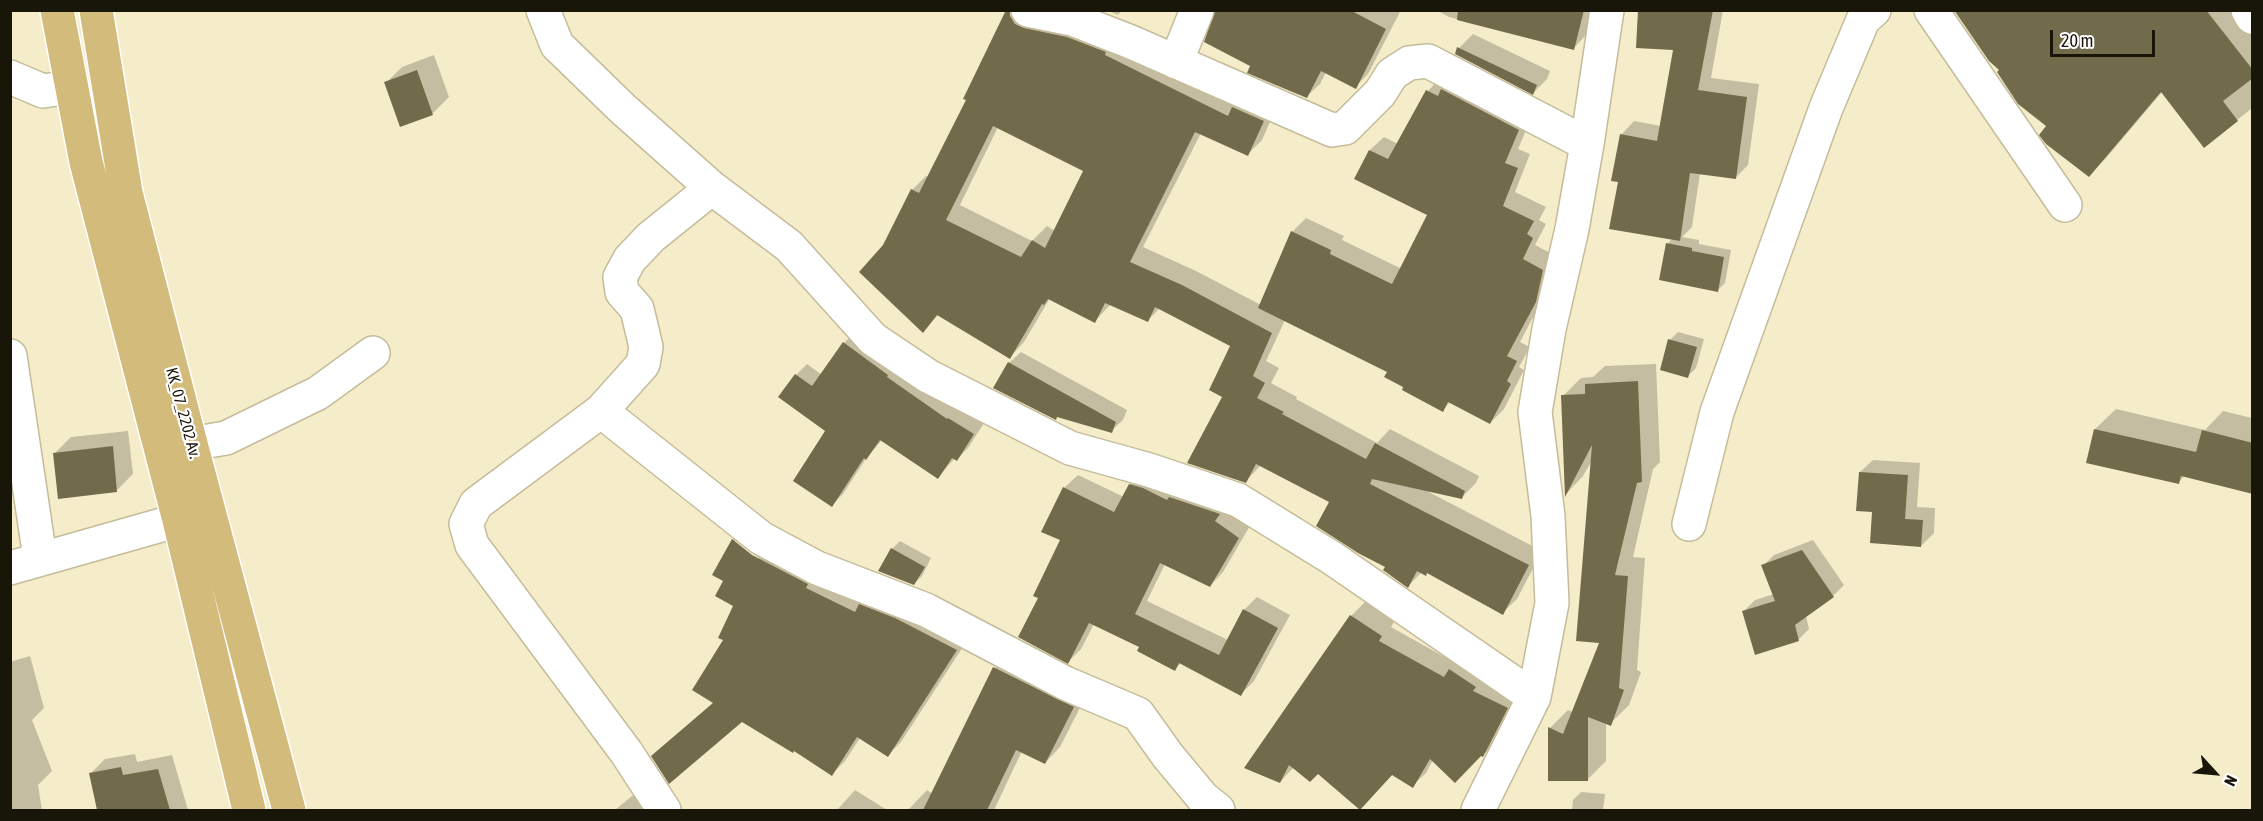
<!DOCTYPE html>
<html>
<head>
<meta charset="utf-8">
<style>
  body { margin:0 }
  #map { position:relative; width:2263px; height:821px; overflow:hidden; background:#f5edca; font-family:"Asap Condensed",sans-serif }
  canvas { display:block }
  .frame { position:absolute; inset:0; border:12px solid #181509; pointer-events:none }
  .north { position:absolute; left:2185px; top:743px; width:60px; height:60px; -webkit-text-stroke:4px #fff; paint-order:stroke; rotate:116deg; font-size:16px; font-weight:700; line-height:24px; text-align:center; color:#181509 }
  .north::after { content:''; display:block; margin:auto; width:21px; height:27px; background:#181509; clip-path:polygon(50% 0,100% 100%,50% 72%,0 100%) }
  .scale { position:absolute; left:2050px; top:30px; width:105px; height:27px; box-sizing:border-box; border:3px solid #181509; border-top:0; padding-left:8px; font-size:18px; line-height:21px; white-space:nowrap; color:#181509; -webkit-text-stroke:4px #fff; paint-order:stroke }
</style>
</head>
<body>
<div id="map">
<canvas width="2263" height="821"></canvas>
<div class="frame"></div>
<div class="north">N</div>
<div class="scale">20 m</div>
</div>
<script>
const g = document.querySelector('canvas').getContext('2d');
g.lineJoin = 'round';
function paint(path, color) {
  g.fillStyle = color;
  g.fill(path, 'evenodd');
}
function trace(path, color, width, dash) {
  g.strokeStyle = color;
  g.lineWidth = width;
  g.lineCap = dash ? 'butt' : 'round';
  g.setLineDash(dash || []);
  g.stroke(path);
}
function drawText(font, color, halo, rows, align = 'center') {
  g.font = font + ' "Asap Condensed",sans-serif';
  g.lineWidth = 4.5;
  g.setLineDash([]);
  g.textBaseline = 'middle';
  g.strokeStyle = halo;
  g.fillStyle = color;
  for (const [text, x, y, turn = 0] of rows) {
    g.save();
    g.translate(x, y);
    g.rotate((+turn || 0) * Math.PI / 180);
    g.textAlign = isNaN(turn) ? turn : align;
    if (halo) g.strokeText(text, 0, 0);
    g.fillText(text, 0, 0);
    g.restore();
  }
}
paint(new Path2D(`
  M1106 10H1122L1118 15Z
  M1216 10H1401L1368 74 1355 87 1326 72 1320 84 1306 97 1252 65Z
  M1436 10H1593L1586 35 1573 49 1449 17Z
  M1640 10H1723L1711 78 1759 84 1748 165 1735 178 1700 173 1692 227 1682 237 1699 240V244L1731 250 1725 283 1717 291 1668 243 1672 239 1620 181 1621 135 1634 121 1661 126 1675 49Z
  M1956 10H2236L2252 31V111L2251 109 2204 146 2162 92 2106 158 2089 175Z
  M1013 13 1050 32 1062 19 1277 106 1262 140 1248 154 1201 133 1143 247 1196 271 1261 305 1292 232 1306 218 1344 236 1342 240 1402 269 1429 214 1370 150 1384 137 1398 144 1428 91 1441 77 1532 116 1518 149 1530 154 1515 192 1546 207 1539 220 1546 224 1535 245 1556 256 1549 287 1520 342 1530 347 1519 367 1524 370 1504 409 1490 423 1450 402 1443 410 1405 387 1389 372 1285 320 1266 361 1279 368 1271 383 1297 397 1296 399 1377 443 1390 429 1479 476 1476 483 1462 497 1425 490 1542 551 1517 599 1502 613 1428 572H1422L1408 586 1387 566 1331 501 1261 465 1246 481 1224 396 1232 345 1160 308 1148 320 1111 304 1095 321 1050 298 1024 342 1010 357 939 314 923 331 885 246 912 190 926 176 929 177 968 99 999 27ZM998 127 1085 170 1055 231 1047 226 1032 241 960 205Z
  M1473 34 1550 71 1547 79 1533 93 1457 53 1459 48Z
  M434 55 449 97 433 113 401 125 386 83 402 67Z
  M855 332 984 423 968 448 957 459 955 458 938 477 882 440 867 457 843 494 832 505 828 431 796 375 807 364 822 375 844 343Z
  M1678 332 1704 339 1696 368 1688 376 1670 340Z
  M1021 352 1127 410 1123 420 1111 431 1009 363Z
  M1656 364 1660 462 1653 469 1633 557 1645 558 1637 670 1641 672 1629 705 1610 724 1606 722V761L1587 780 1550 728 1568 710 1573 712 1601 641 1593 459 1583 476 1567 493 1563 396 1581 378 1593 377 1605 366Z
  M2116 409 2205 430 2223 411 2252 418V492L2185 475 2178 483 2095 429Z
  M128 431 133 474 117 490 55 453 71 437Z
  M1873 460 1920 463 1917 507 1935 508 1934 533 1921 546 1874 510 1860 472Z
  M1143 471 1251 524 1223 572 1210 586 1165 564 1147 601 1228 640 1244 610 1257 597 1290 615 1254 681 1241 694 1181 663 1175 669 1141 647 1094 624 1081 649 1068 662 1040 597 1062 540 1064 488 1078 475 1124 497 1130 485Z
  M746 526 970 636 901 742 888 755 860 738 845 761 832 774 794 750 742 720 653 756 714 702 725 639 735 606 725 580 714 574 733 540ZM735 539 759 558 757 560 735 543Z
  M1813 540 1844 585 1833 596 1806 616 1809 629 1799 639 1756 653 1744 611 1755 600 1774 594 1763 566 1774 555Z
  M900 541 931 558 922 576 914 584 880 571 892 549Z
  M1365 602 1394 622 1391 627 1457 664 1520 694 1497 742 1483 755 1433 760 1426 773 1412 786 1393 774 1360 809 1318 772 1294 767 1280 782 1246 768 1351 616Z
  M1010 653 1088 692 1060 747 1045 763 1022 751 994 810H908L927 790 933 794 995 668Z
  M30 656 44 708 32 720 52 771 38 785 42 810H10V662Z
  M135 754 137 762 172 755 188 810H99L91 773 105 759Z
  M643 787 663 810H615Z
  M855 790 887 810H837Z
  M1581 792 1605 794 1603 810H1572L1573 800Z`), '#0003');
paint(new Path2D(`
  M1006 10H1010V16L1015 24 1024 28 1067 37 1106 52 1105 55 1228 116 1232 107 1264 121 1248 156 1195 132 1130 262 1182 285 1272 333 1253 376 1265 383 1257 398 1284 412 1282 414 1366 459 1375 443 1465 491 1462 499 1372 479 1370 484 1529 565 1503 615 1427 573 1426 576 1417 571 1408 588 1383 570 1385 567 1358 553 1316 526 1329 502 1256 464 1246 483 1187 463 1222 397 1209 390 1230 346 1155 307 1148 322 1105 303 1095 323 1048 299 1044 305 1042 304 1010 359 937 315 923 333 859 272 883 245 911 189 919 193 966 100 963 99ZM993 126 1083 171 1045 248 1032 240 1021 257 946 220Z
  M1215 10H1350L1386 29 1356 89 1321 71 1307 98 1247 73 1250 66 1204 42Z
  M1458 10H1584L1574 50 1457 20Z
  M1638 10H1713L1698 90 1747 97 1736 179 1690 173 1680 241 1609 229 1618 182 1611 181 1620 134 1657 141 1673 50 1636 48Z
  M1954 10H2206L2253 70V78L2223 101 2238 121 2204 148 2161 92 2089 177 2046 144 2039 135 2046 126 2018 104 1997 72 1999 70 1989 61Z
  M1457 47 1537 85 1533 95 1455 54Z
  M417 70 433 115 400 127 384 82Z
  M1441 89 1519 130 1505 163 1518 168 1503 206 1534 221 1527 234 1533 238 1523 259 1543 270 1536 302 1507 356 1517 361 1507 381 1511 384 1490 424 1448 402 1443 412 1402 390 1403 387 1384 377 1387 372 1258 308 1291 231 1331 250 1330 254 1392 284 1427 215 1354 179 1369 150 1388 159 1426 90 1438 96Z
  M1666 243 1692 248V251L1724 257 1718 292 1659 280Z
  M1668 339 1697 347 1688 378 1660 370Z
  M843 342 888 375 887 377 947 419 948 418 974 434 957 461 952 458 938 479 880 440 866 460 864 458 832 507 793 481 825 431 778 397 795 374 812 386Z
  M1008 362 1116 422 1112 433 1057 417 1056 420 993 388Z
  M1638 381 1642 482 1637 483 1615 575 1628 576 1619 688 1624 690 1611 726 1588 717V781H1548V727L1563 734 1599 643 1576 641 1592 445 1565 497 1561 395 1585 394V384Z
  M2094 429 2196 452 2202 430 2253 443V494L2181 476 2179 484 2086 463Z
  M113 446 117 492 58 499 53 453Z
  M1859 472 1908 475 1905 519 1923 520 1921 547 1870 543 1872 512 1856 511Z
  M1129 484 1143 488 1167 500 1169 497 1220 514 1215 521 1239 538 1210 587 1160 563 1135 614 1219 655 1243 609 1278 628 1241 696 1179 663 1175 671 1137 651 1139 647 1089 623 1068 664 1018 637 1038 598 1033 596 1060 540 1041 532 1063 487 1114 512Z
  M732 539 752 555 808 584 806 588 855 612 859 604 895 618 957 650 888 757 857 737 832 776 794 751 793 753 742 722 669 784 651 756 713 703 692 690 723 640 718 638 733 606 715 596 723 581 712 575Z
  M891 548 925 567 914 585 878 571Z
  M1802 550 1834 597 1795 625 1799 641 1755 655 1742 611 1775 601 1761 565Z
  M1350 615 1382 636 1379 641 1444 677 1449 669 1476 687 1473 691 1508 708 1483 757 1481 756 1455 783 1430 759 1413 788 1392 775 1360 810 1318 774 1310 782 1289 765 1280 783 1244 768Z
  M993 667 1074 707 1045 764 1016 750 987 810H923Z
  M121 767 123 775 158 769 170 810H97L89 773Z`), '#726b4b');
const minor = new Path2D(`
  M543 10 557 45 623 109 712 188 789 246 873 339 928 376 1070 448 1149 470 1238 500 1332 558 1534 697
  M1028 10 1072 19 1131 42 1332 130 1345 128 1380 93 1392 74 1409 63 1428 61 1587 144
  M1931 10 2065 205
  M2248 10 2252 17
  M1176 62 1197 10
  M10 77 43 91 71 87
  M10 356 40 558
  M601 411 761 538 817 568 926 610 1065 683 1138 714 1168 756 1203 798 1218 810
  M191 444 226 438 318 393 373 353
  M1689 524 1717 412 1826 108 1863 20 1874 10
  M10 568 179 520
  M664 810 626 752 472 545 466 524 476 504 601 411 643 364 646 347 637 309 622 292 620 277 630 259 651 237 712 188
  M1478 810 1534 697 1552 603 1548 516 1535 412 1549 329 1572 229 1587 144 1607 10`);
const primary = new Path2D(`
  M57 10 86 162 179 520 249 810
  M96 10 126 193 191 444 289 810`);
trace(minor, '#c4bc9a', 36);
trace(primary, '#fff', 36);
trace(minor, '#fff', 33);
trace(primary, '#d3bb7c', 33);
drawText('16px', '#181509', '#fff', [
  ["KK_07_2202 Av.",183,413,75]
]);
</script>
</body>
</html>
